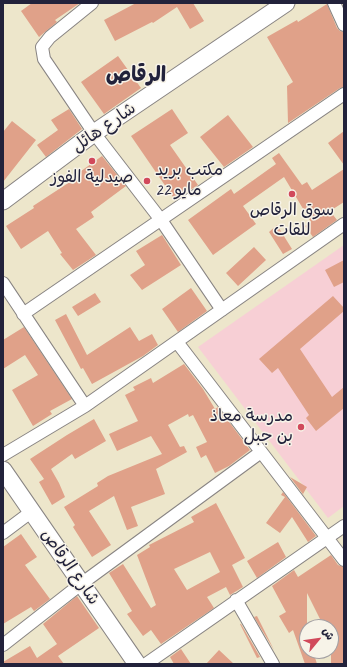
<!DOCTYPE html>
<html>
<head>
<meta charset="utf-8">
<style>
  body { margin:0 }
  #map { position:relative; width:347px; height:667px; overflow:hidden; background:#ede6cb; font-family:Caveat,"Playpen Sans Arabic",sans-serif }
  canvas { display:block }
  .frame { position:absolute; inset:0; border:4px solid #22223b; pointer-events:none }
  .north { position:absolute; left:299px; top:619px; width:40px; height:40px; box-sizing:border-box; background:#f7f3e8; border:1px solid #a29fa3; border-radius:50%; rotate:61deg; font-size:11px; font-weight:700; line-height:16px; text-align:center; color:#22223b }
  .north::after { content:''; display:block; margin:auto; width:14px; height:18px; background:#d1495b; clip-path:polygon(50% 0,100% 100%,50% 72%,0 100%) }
</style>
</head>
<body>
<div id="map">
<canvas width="347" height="667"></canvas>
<div class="frame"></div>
<div class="north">ش</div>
</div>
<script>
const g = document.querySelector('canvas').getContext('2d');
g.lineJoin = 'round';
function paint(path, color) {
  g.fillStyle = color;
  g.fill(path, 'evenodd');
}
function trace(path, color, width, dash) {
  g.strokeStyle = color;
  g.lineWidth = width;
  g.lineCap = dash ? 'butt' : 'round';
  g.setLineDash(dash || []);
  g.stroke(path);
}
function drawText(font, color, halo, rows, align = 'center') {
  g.font = font + ' Caveat,"Playpen Sans Arabic",sans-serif';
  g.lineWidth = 3;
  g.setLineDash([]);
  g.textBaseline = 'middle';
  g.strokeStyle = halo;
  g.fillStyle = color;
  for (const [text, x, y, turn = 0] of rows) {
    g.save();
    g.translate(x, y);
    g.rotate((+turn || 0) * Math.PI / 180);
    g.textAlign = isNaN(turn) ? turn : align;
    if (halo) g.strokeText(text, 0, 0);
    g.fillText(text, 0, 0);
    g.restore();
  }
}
paint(new Path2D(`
  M344 245V506L328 518 198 347Z`), '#f7cfd5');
paint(new Path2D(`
  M32 3H80L55 20 57 22 39 37 21 11Z
  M136 3H193L204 21 190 29 177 7 153 23 152 22 115 41 104 20Z
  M327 4 337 28 340 31 344 32V87L340 88 288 123 287 86 293 82 267 37 297 20 298 22Z
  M118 56 141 88 104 114 81 82Z
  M69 109 82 129 46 157 37 145 58 130 51 120Z
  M172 109 188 133 170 145 198 185 175 200 131 136Z
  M228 115 253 147 224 167 200 137Z
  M12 121 36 140 3 182V132Z
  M344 131V165L328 143Z
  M279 153 302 185 307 182 312 190 344 169V202L330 211 337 220 313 237 305 226 311 222 284 177 243 206 256 224 213 255 188 220 231 189 234 194 276 164 272 158Z
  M102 156 126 186 91 212 94 217 76 229 96 255 73 270 60 254 62 253 48 231 21 249 6 226 34 208 33 206 79 176 77 174Z
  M277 225 292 249 283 254 269 232Z
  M162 235 181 265 142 290 130 275 145 265 136 251Z
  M254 247 266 260 238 286 226 273Z
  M344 260V282L334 287 325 270Z
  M191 288 207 311 178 332 162 309Z
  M95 293 101 302 78 316 72 307Z
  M333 296 344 308V311L300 349 332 397 344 387V408L316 431 306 418 309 415 278 368 272 373 259 359Z
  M66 314 87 355 130 327 139 341 152 334 158 345 143 356 92 384 83 368 81 369 55 320Z
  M24 327 72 399 50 411 52 414 33 426 12 390 38 375 25 355 3 369V340Z
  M184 364 203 389 215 409 218 407 250 450 229 466 215 473 206 455 201 458 196 447 207 442 193 415 189 417 188 414 168 425 180 447 184 446 187 452 156 469 165 494 131 507 138 526 127 530 114 496 89 511 111 545 92 557 73 527 75 525 64 507 98 486 97 483 108 476 162 454 151 436 117 451 109 434 138 421 125 395 135 390 133 387 151 378 153 383Z
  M94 419 106 441 75 459 72 454 51 469 59 483 65 497 52 505 39 482 44 479 30 459 67 435Z
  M290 477 307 487 303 494 305 497Z
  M283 492 316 536 308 542 292 517 280 533 266 523 285 497 281 495Z
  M216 503 245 558 232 565 243 587 230 595 226 587 207 597 214 608 161 644 151 630 143 636 127 614 132 611 109 573 123 564 151 608 156 605 137 555 150 547 149 545 194 522 191 517ZM210 552 220 572 187 590 174 569Z
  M21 534 37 557 25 565 50 599 34 611 31 607 3 624V547Z
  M278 542 286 557 257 578 247 561Z
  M331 555 338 565 344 567V664H331V627H324L307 593V651H313L317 664H305L293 630 289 633 279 616 286 612 272 586 294 570 298 577Z
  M77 596 99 628 58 656 64 664H3V662L30 646 37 658 57 644 43 624Z
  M257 616 274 650 254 617Z
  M240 624H241L260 657 257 658Z
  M181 649 191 664H174L170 657Z
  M219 650 234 664H206Z`), '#e0a189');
const street = new Path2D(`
  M92 3 50 37 42 47 44 59 94 133 161 220 222 310
  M334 3 344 25
  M3 283 85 406
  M23 314 344 94
  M177 342 344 560
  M3 455 85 406 344 224
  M3 533 31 512
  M236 600 273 664
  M3 645 81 584 261 452
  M146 664 344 526`);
const secondary = new Path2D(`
  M3 201 94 133 286 3
  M3 470 137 664`);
trace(street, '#888483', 14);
trace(secondary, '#888483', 19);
trace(street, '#fff', 12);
trace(secondary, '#fff', 17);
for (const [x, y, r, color] of [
  [92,161,4,"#d1495b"],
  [147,181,4,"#d1495b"],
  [292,194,4,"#d1495b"],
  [301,427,4,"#d1495b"]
]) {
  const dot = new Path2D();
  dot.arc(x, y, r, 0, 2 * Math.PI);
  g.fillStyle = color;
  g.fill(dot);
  trace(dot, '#f7f3e8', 1.5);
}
drawText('17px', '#22223b', '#f7f3e8', [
  ["شارع هائل",104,128,-35],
  ["شارع الرقاص",70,567,55]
]);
drawText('17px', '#22223b', '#f7f3e8', [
  ["مكتب بريد",155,171,"left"],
  ["22 مايو",155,191,"left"],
  ["صيدلية الفوز",92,178],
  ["سوق الرقاص",292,211],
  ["للقات",292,231],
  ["مدرسة معاذ",293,417,"right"],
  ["بن جبل",293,437,"right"]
]);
drawText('bold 21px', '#22223b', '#f7f3e8', [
  ["الرقاص",136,75]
]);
</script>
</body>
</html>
